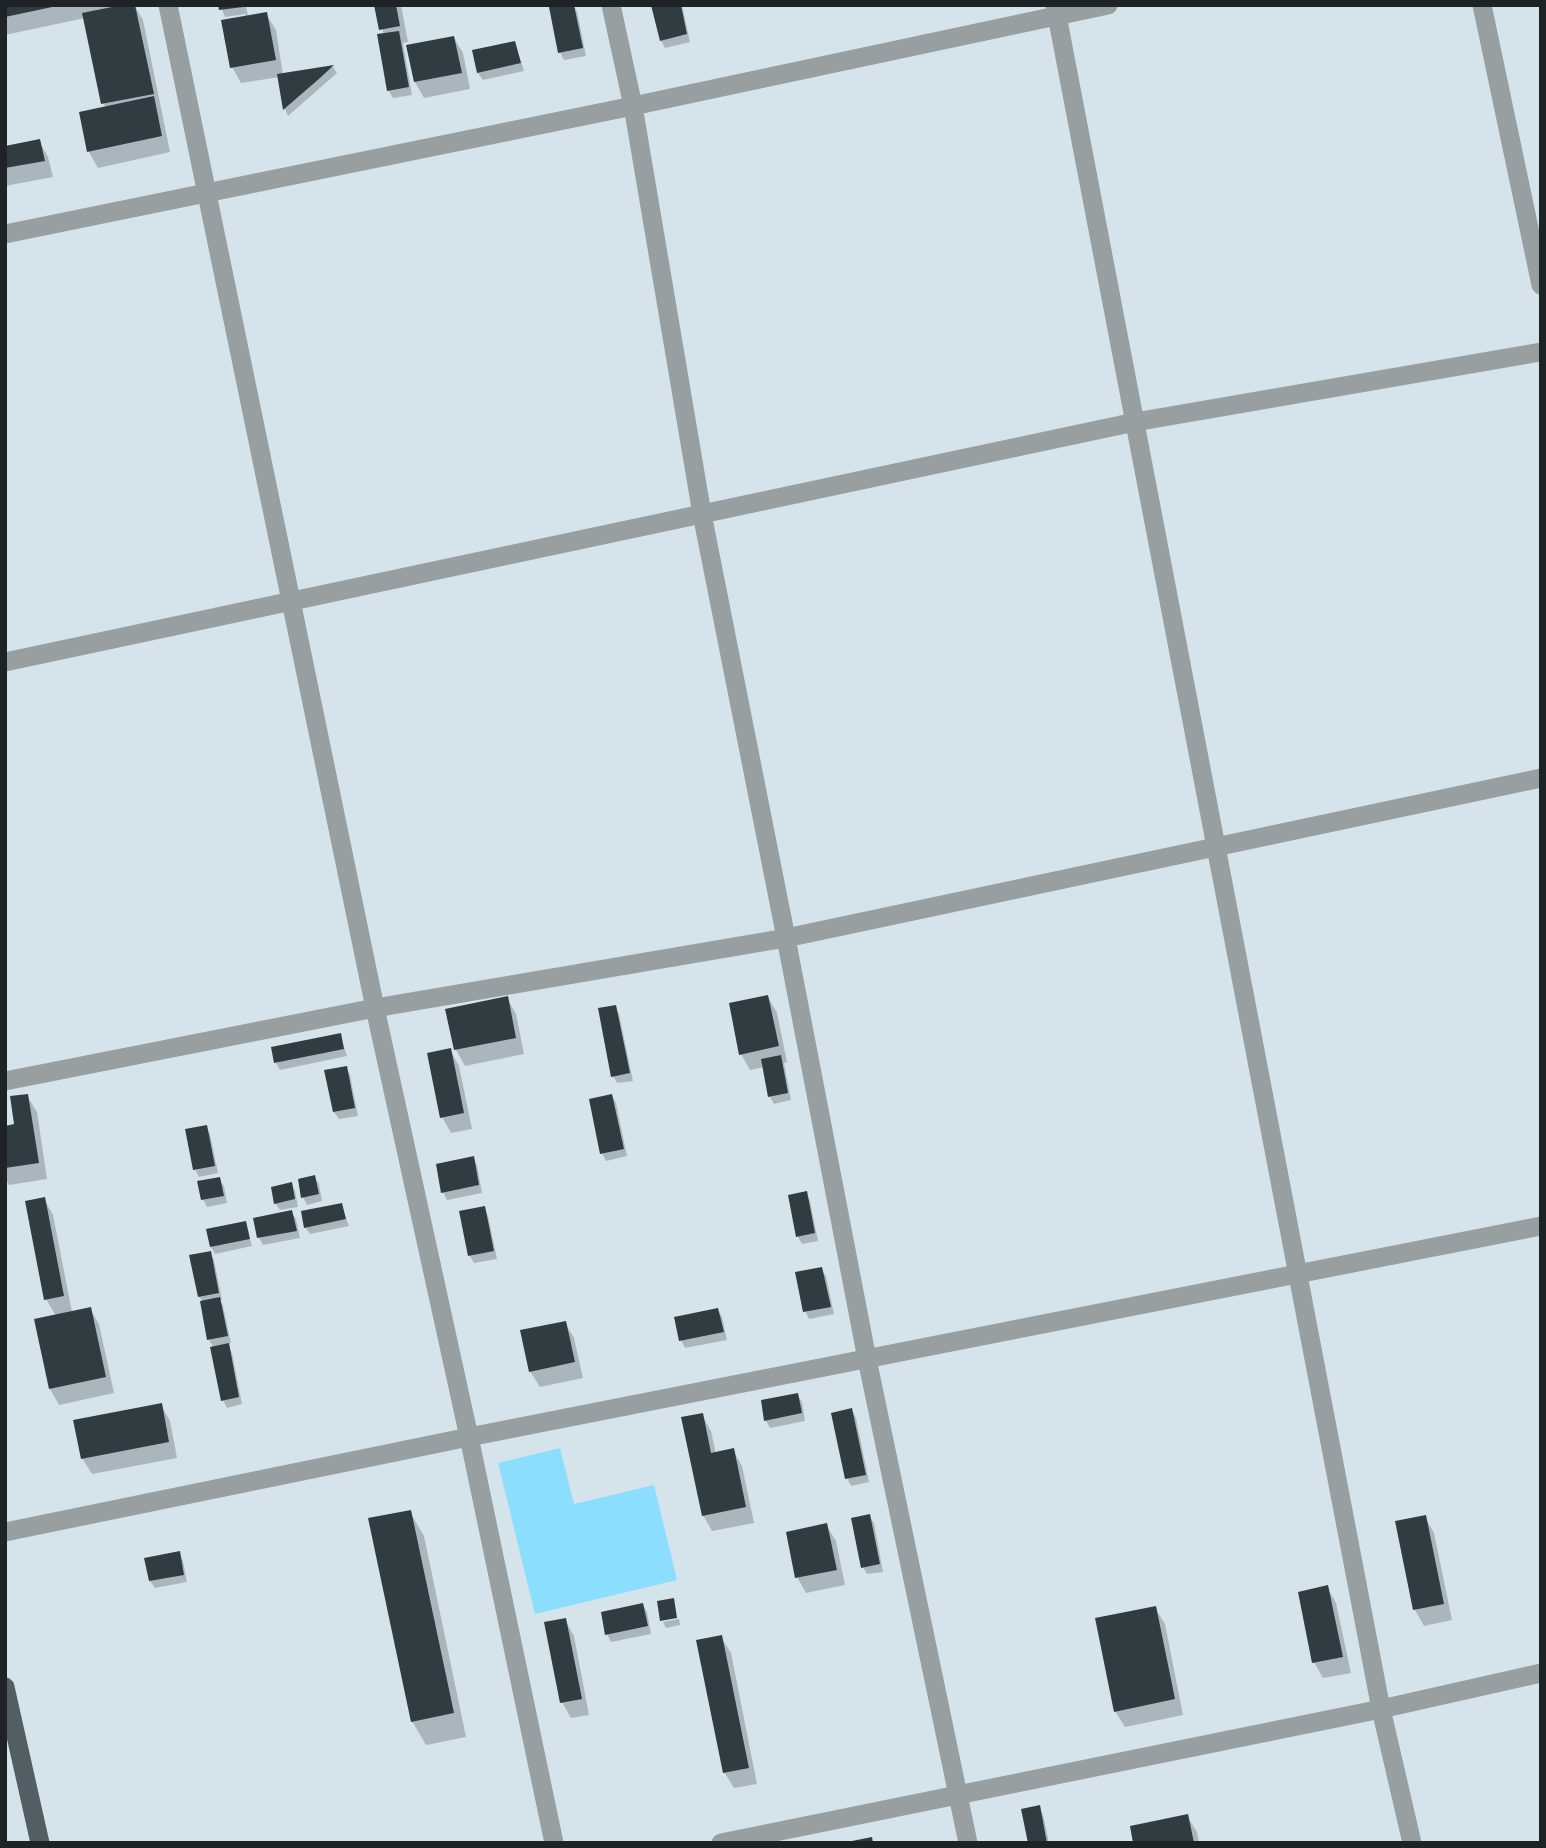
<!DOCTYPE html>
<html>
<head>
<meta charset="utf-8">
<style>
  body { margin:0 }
  #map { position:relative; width:1546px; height:1848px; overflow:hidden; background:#d5e4ea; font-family:"Fira Sans",sans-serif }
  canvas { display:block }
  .frame { position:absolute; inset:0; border:7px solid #1e2326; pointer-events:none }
</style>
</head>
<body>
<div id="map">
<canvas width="1546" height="1848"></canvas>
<div class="frame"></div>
</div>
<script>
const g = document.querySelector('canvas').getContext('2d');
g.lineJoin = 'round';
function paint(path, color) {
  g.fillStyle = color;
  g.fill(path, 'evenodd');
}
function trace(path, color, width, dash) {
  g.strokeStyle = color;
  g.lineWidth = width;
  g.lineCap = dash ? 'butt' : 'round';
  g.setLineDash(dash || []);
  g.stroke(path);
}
paint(new Path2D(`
  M560 1448 574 1504 654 1485 677 1580 535 1614 498 1463Z`), '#8bdefd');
paint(new Path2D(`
  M5 5H139L136 8 143 20 170 152 98 168 89 152 81 114 105 108 85 18 5 35Z
  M220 5H246L248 17 266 14 276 30 283 75 333 67 337 73 288 116 285 109 280 77 241 83 232 67 246 14 225 17Z
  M375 5H401L408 42 403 43 412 95 393 98 389 91 384 35Z
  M573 5 577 11 586 56 564 60 560 52Z
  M653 5H682L690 42 665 48 661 40Z
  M454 38 463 53 470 89 424 98 415 82 408 47Z
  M515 43 524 71 483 80 478 73 474 52Z
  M39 141 48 157 53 177 5 186V147Z
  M768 997 777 1013 787 1062 784 1063 791 1100 774 1104 770 1097 764 1067 750 1070 741 1054Z
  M507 998 516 1014 524 1054 465 1066 456 1050 447 1010Z
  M615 1007 619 1014 633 1081 617 1083 613 1076Z
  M340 1035 347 1056 280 1070 276 1063Z
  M450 1050 459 1066 472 1129 451 1133 442 1117Z
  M346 1068 350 1075 358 1116 339 1119 334 1112 326 1072Z
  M27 1096 37 1112 47 1179 9 1185 5 1178V1127L16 1126Z
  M612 1096 616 1103 627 1156 606 1161 602 1153Z
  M206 1127 210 1134 218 1173 199 1177 195 1169Z
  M473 1158 477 1165 482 1193 447 1200 443 1192Z
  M314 1177 319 1184 322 1201 307 1205 303 1197Z
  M219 1179 224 1186 227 1203 207 1207 203 1199Z
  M291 1184 295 1191 298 1207 280 1210 275 1203Z
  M806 1193 810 1201 818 1241 802 1244 798 1237 790 1197Z
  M44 1199 53 1215 72 1312 90 1309 99 1324 114 1393 59 1405 50 1389 56 1316 46 1299Z
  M341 1205 349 1226 310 1234 305 1227Z
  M484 1208 488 1216 497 1259 474 1263 470 1256 461 1213Z
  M291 1212 296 1219 300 1238 263 1245 259 1238Z
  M245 1223 252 1246 215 1254 211 1247Z
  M210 1253 214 1260 222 1300H220L223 1306 231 1343 227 1344 232 1353 242 1404 227 1408 223 1400 214 1348 209 1340 203 1302 199 1296Z
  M821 1269 826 1276 834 1314 809 1319 805 1311Z
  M718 1310 722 1317 727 1340 685 1348 681 1340Z
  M565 1323 574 1338 583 1378 540 1387 530 1371Z
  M797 1395 802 1402 805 1421 770 1428 766 1421 763 1402Z
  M161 1405 170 1421 177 1458 92 1474 82 1458Z
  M852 1410 856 1418 869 1482 851 1486 847 1478Z
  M702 1415 711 1431 716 1454 733 1450 742 1466 754 1523 712 1531 703 1515Z
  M410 1512 424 1536 466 1737 426 1745 412 1721Z
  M869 1516 874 1523 883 1572 867 1574 863 1567Z
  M1425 1517 1434 1533 1452 1620 1424 1626 1415 1610 1397 1522Z
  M826 1525 836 1541 845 1585 806 1593 797 1577Z
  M179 1553 183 1561 187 1582 155 1588 150 1581Z
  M1327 1587 1336 1603 1351 1673 1323 1678 1314 1662Z
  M643 1605 647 1612 651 1634 611 1642 607 1634Z
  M1155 1608 1165 1624 1183 1715 1125 1727 1115 1711Z
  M679 1619 680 1625 666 1628 663 1622Z
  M565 1620 574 1636 589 1715 571 1718 562 1702Z
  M721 1637 731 1653 757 1784 734 1788 724 1772Z
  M1039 1807 1043 1815 1049 1843H1030Z
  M1187 1816 1197 1832 1199 1843H1135Z`), '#0003');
paint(new Path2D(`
  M5 5H57V6L5 17Z
  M122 5H135L154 94 101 104 82 13Z
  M218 5H242L243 7 219 10Z
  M374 5H396L400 26 379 30Z
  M558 5H574L583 48 558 53 549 7Z
  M651 5H681L687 34 660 41Z
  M267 12 276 60 230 68 221 20Z
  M399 31 409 87 387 91 377 34Z
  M454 36 462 73 414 82 406 45Z
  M515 41 521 63 477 73 472 50Z
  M334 65 320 78 283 110 277 74Z
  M154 96 162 136 87 152 79 112Z
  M40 139 45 161 5 168V146Z
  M768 995 779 1046 739 1055 729 1003Z
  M508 996 516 1038 454 1050 445 1009Z
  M616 1005 630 1073 611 1077 598 1008Z
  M341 1033 344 1049 274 1063 271 1047Z
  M451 1048 464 1113 440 1118 427 1053Z
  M781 1055 788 1093 768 1097 761 1059Z
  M347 1066 355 1108 333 1112 324 1070Z
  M28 1094 39 1163 5 1168V1126L14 1124 10 1096Z
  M612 1094 624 1149 600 1154 589 1099Z
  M207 1125 215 1166 193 1170 185 1129Z
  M474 1156 479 1185 441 1193 436 1164Z
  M315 1175 319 1194 301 1198 298 1179Z
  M220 1177 224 1196 201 1200 197 1181Z
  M292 1182 295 1199 274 1204 271 1187Z
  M807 1191 815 1233 796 1237 788 1195Z
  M45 1197 64 1296 44 1300 25 1201Z
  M342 1203 346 1219 304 1228 301 1211Z
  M485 1206 494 1251 468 1256 459 1211Z
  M292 1210 297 1231 257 1238 253 1218Z
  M246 1221 250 1239 210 1247 206 1229Z
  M211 1251 219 1293 198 1297 189 1255Z
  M822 1267 831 1307 803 1312 795 1272Z
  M220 1297 228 1336 207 1340 200 1301Z
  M91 1307 106 1377 49 1389 34 1319Z
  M718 1308 724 1332 679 1341 674 1317Z
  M566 1321 575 1362 529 1372 520 1330Z
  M229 1343 239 1397 221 1401 210 1347Z
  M798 1393 802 1413 764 1421 761 1400Z
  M162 1403 169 1442 81 1459 73 1420Z
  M852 1408 866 1475 845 1479 831 1413Z
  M703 1413 711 1453 734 1448 746 1507 702 1516 681 1417Z
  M411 1510 454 1713 411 1722 368 1518Z
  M870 1514 880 1564 861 1568 851 1518Z
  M1426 1515 1444 1604 1413 1610 1395 1521Z
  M827 1523 837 1570 795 1578 786 1532Z
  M180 1551 184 1575 149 1581 144 1558Z
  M1328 1585 1343 1657 1312 1663 1298 1592Z
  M674 1598 677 1618 660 1621 657 1601Z
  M643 1603 648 1626 605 1635 601 1612Z
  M1156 1606 1175 1699 1114 1712 1095 1618Z
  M566 1618 582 1699 560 1703 544 1622Z
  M722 1635 749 1768 723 1773 696 1640Z
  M1040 1805 1047 1843H1028L1021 1809Z
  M1188 1814 1194 1843H1133L1130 1826Z
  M872 1837 873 1843H847V1842Z`), '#303c40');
trace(new Path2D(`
  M168 5 375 1008 469 1437 554 1843
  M611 5 633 106 702 514 786 938 867 1359 968 1843
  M1055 5 1381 1709 1412 1843
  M1482 5 1541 285
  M5 234 633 106 1108 5
  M5 662 1135 422 1541 352
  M5 1081 375 1008 786 938 1541 778
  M5 1532 469 1437 1541 1226
  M721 1843 1381 1709 1541 1673`), '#989fa1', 19);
trace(new Path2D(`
  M5 1687 40 1843`), '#525e62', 19);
</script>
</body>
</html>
